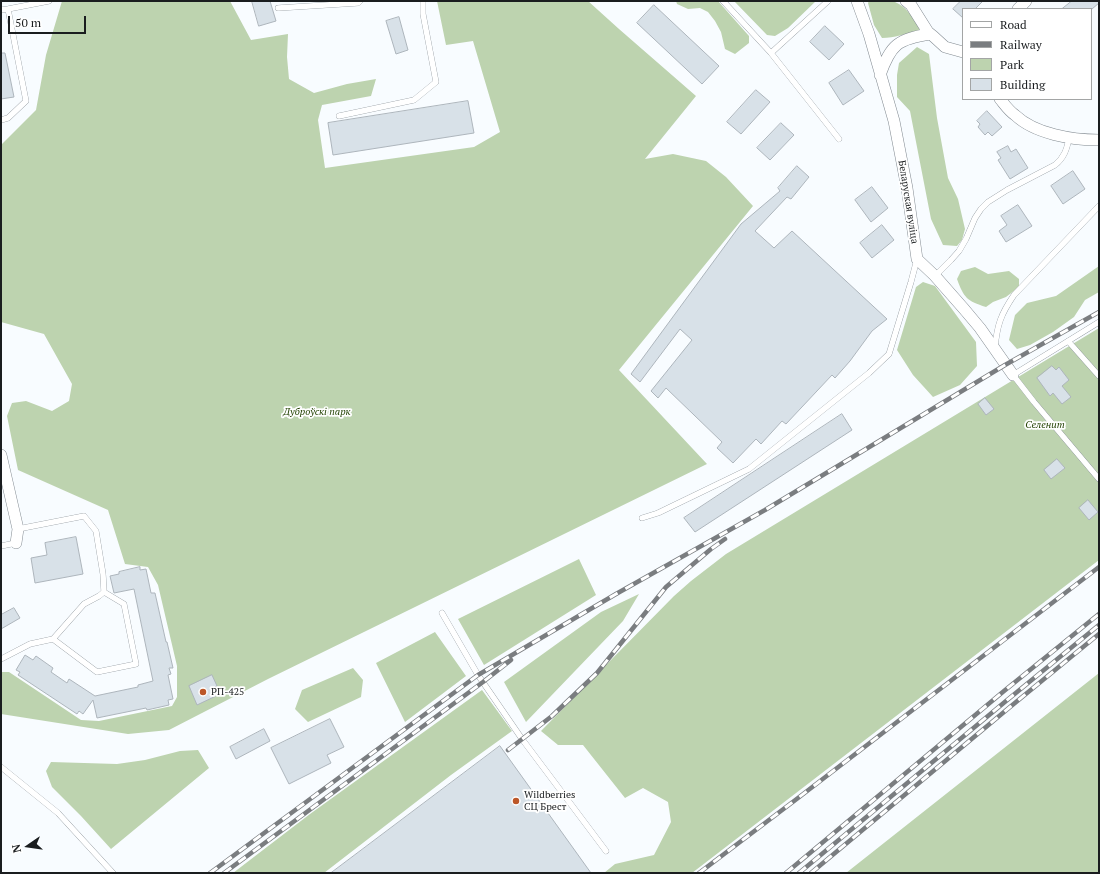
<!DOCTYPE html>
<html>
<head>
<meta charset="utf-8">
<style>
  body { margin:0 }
  #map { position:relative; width:1100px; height:874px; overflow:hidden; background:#f8fcff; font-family:"PT Serif",serif }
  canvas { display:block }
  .frame { position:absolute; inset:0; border:2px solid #1a1d1f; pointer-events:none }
  .legend { position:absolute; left:962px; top:8px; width:130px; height:92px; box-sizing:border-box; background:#fff; border:1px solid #a3a5a5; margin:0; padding:5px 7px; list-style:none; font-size:12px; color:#1a1d1f }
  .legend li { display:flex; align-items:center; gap:8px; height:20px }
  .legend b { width:20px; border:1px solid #a3a5a5 }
  .north { position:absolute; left:8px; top:826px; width:40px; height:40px; -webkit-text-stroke:3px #fff; paint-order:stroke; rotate:257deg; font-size:11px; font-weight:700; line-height:16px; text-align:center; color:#1a1d1f }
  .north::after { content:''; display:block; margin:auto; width:14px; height:18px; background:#1a1d1f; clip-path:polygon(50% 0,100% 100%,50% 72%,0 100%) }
  .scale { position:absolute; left:8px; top:16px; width:78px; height:18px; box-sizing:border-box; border:2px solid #1a1d1f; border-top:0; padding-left:5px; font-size:12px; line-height:14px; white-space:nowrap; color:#1a1d1f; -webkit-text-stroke:3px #fff; paint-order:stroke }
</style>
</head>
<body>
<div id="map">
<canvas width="1100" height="874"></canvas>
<div class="frame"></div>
<ul class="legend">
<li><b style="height:5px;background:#fff"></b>Road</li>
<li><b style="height:5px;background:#7a7d80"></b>Railway</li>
<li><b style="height:11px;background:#bdd3af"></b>Park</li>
<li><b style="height:11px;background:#d8e1e8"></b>Building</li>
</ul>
<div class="north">N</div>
<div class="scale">50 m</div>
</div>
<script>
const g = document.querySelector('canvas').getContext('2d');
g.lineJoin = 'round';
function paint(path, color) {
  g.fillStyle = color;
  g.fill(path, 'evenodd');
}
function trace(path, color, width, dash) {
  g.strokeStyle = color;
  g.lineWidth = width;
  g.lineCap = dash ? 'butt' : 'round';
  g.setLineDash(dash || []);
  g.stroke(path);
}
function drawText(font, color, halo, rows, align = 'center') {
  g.font = font + ' "PT Serif",serif';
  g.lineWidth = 3.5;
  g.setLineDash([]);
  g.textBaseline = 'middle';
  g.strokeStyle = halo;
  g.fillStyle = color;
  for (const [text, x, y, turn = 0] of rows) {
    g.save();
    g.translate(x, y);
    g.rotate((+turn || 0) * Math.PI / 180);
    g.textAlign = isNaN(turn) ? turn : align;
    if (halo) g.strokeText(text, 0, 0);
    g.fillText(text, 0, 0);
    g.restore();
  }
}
paint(new Path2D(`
  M62 1H230L251 40 288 34 287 57 289 79 314 93 347 84 376 79 371 96 322 105 318 120 325 168 474 147 500 132 473 41 446 45 437 1H588L619 29 696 96 645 159 673 154 706 161 726 177 753 206 619 370 707 464 268 679 169 730 128 734 1 714V672H9L81 720 99 721 172 706 177 697V666L158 585 148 567 125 564 108 510 18 470 7 416 12 403 26 401 52 411 69 401 72 384 44 334 1 322V145L36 110 46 55Z
  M676 1H718L749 36V43L735 54 725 49 721 32 715 21 708 12 700 8 688 9 677 4Z
  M734 1H816L788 28 775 36 767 35Z
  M869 1C876 1 890 0 895 2 906 6 914 19 920 28L917 33C905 33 895 38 882 38L874 25 868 3Z
  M917 47 929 54 937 118 948 178 958 199 965 229 962 240 957 246 943 245 931 219 910 111 897 97V75L899 63Z
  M1099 266V292L1085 300 1074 317 1053 332 1030 345 1017 349 1009 340 1015 315 1027 303 1056 296Z
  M975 267 988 274 1009 271 1019 279V287L1006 297 993 302 986 307C967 301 964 298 957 279L961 271Z
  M923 282 935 286 976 342 977 366 960 385 933 397 913 375 897 350 916 287Z
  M1099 328V560L692 873H604L615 864 654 855 671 822 668 802 643 788 625 798 583 745H558L541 731 674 596 691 581 726 554Z
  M579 559 596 595 484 665 458 619Z
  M639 594 623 621 526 722 504 682 601 612Z
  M435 632 466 676 405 722 376 663Z
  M353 668 363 680 361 697 308 722 295 709 302 690Z
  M1099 673V873H846Z
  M482 690 512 731 451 775 324 873H233L310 814Z
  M198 750 209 768 111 849 81 816 52 787 46 771 51 762 117 764 145 760 180 751Z`), '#bdd3af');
const building = new Path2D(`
  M252 1H270L276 21 259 26Z
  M961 1H983L975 9H963V18L953 9Z
  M1072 1H1099V3L1092 9H1062Z
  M654 5 719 66 702 84 637 23Z
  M399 17 408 50 396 54 386 21Z
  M825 26 844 44 829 60 810 42Z
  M1 53H5L14 97 1 99Z
  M849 70 864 91 843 105 829 83Z
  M756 90 770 102 741 134 727 122Z
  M468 101 474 133 333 155 328 123Z
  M987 111 1002 127 992 136 988 132 985 135 978 127 980 124 977 121Z
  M781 123 794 135 770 160 757 148Z
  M1008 146 1011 152 1016 149 1028 168 1010 179 998 160 1001 158 997 152Z
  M797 166 809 177 791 199 787 197 755 231 774 248 792 231 887 319 872 331 850 361 835 378 832 375 786 424 782 421 761 444 756 439 733 463 717 448 722 442 666 388 658 398 651 391 692 340 680 329 640 382 631 374 741 224 780 191 778 188Z
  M1073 171 1085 189 1063 204 1051 186Z
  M872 187 888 208 871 222 855 200Z
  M1018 205 1032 226 1006 242 999 231 1007 225 1001 216Z
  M882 225 894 240 872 258 860 243Z
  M1052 366 1056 370 1059 367 1069 380 1062 386 1071 397 1062 404 1053 393 1050 396 1037 378Z
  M985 398 994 409 986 415 978 404Z
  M842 414 852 430 695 532 684 518Z
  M1057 459 1065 468 1051 479 1044 470Z
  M1088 500 1098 512 1089 520 1079 508Z
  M76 537 83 574 35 583 31 558 47 555 45 543Z
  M140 567V570L146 569 151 593H155L166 642H167L173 668H169L171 674 168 675 173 699 168 700 169 705 147 710 146 708 97 718 93 700 83 714 79 711 77 714 18 675 20 672 16 670 25 655 33 660 36 656 53 668 51 672 67 683 69 679 95 696 138 687V685L153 681 134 589 114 593 110 576 119 574V572Z
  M14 608 20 618 1 629V615Z
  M212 675 217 686 212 689 216 696 197 705 189 686Z
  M330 719 344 747 327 755 331 763 289 784 271 748Z
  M264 729 270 741 236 759 230 747Z
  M500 746 591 873H331Z`);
paint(building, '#d8e1e8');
trace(building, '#adb5bc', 1);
const service = new Path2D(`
  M723 1 771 53 839 139
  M278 8 358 3 360 1
  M8 9 49 1
  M1 10 8 9 26 101 8 118 1 120
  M771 53 828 1
  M339 116 414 100 436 82 423 14V1
  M935 276 951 260 959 251 966 239 975 218 981 209 988 202 1007 190 1055 165C1064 158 1067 149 1069 138
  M1099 322 1013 375 1034 402 1099 479
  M1068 341 1099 376
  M995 348C997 325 1001 314 1014 295L1099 206
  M642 518 658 513 749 469 869 373 889 354 911 282 917 259
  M1 546 16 543
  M442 613 478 675 522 739 606 851
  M53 639 97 672 136 664 124 604 104 592
  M1 659 30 644 53 639 84 604 99 596 104 592 103 574 96 531 84 516 18 529
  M1 767 58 813 113 873`);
const minor = new Path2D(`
  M857 1 869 34 894 121 907 188 917 259 935 276 964 309 980 328 1013 375
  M906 1 911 5 928 32 933 36 945 47 963 52
  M1018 9 1026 1
  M880 75C891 44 898 39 930 34
  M1000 99C1005 105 1009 111 1015 115 1035 134 1072 140 1099 140
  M1 455 18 529 16 543`);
trace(service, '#828a91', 6);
trace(minor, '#828a91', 12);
trace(service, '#fff', 5.5);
trace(minor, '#fff', 11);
const rail = new Path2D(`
  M508 750 552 716 597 673 666 587 711 549 725 539
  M210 873 478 675 616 594 765 510 1005 365 1099 312
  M224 873 483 682 511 660
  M699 873 798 798 1099 567
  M786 873 1004 691 1099 614
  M799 873 1006 701 1099 625
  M811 873 1010 707 1099 634`);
trace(rail, '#7a7d80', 4.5);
trace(rail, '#fff', 3, [9]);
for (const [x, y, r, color] of [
  [203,692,4,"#bc5728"],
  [516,801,4,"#bc5728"]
]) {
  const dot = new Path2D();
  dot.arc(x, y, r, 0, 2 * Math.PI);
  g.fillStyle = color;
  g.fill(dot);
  trace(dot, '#fff', 1.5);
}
drawText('10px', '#1a1d1f', '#fff', [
  ["Беларуская вуліца",908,202,81]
]);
drawText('italic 10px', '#264506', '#fff', [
  ["Дуброўскі парк",317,412],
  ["Селенит",1045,425]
]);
drawText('10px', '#1a1d1f', '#fff', [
  ["РП-425",211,692],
  ["Wildberries",524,795],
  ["СЦ Брест",524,807]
], 'left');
</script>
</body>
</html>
